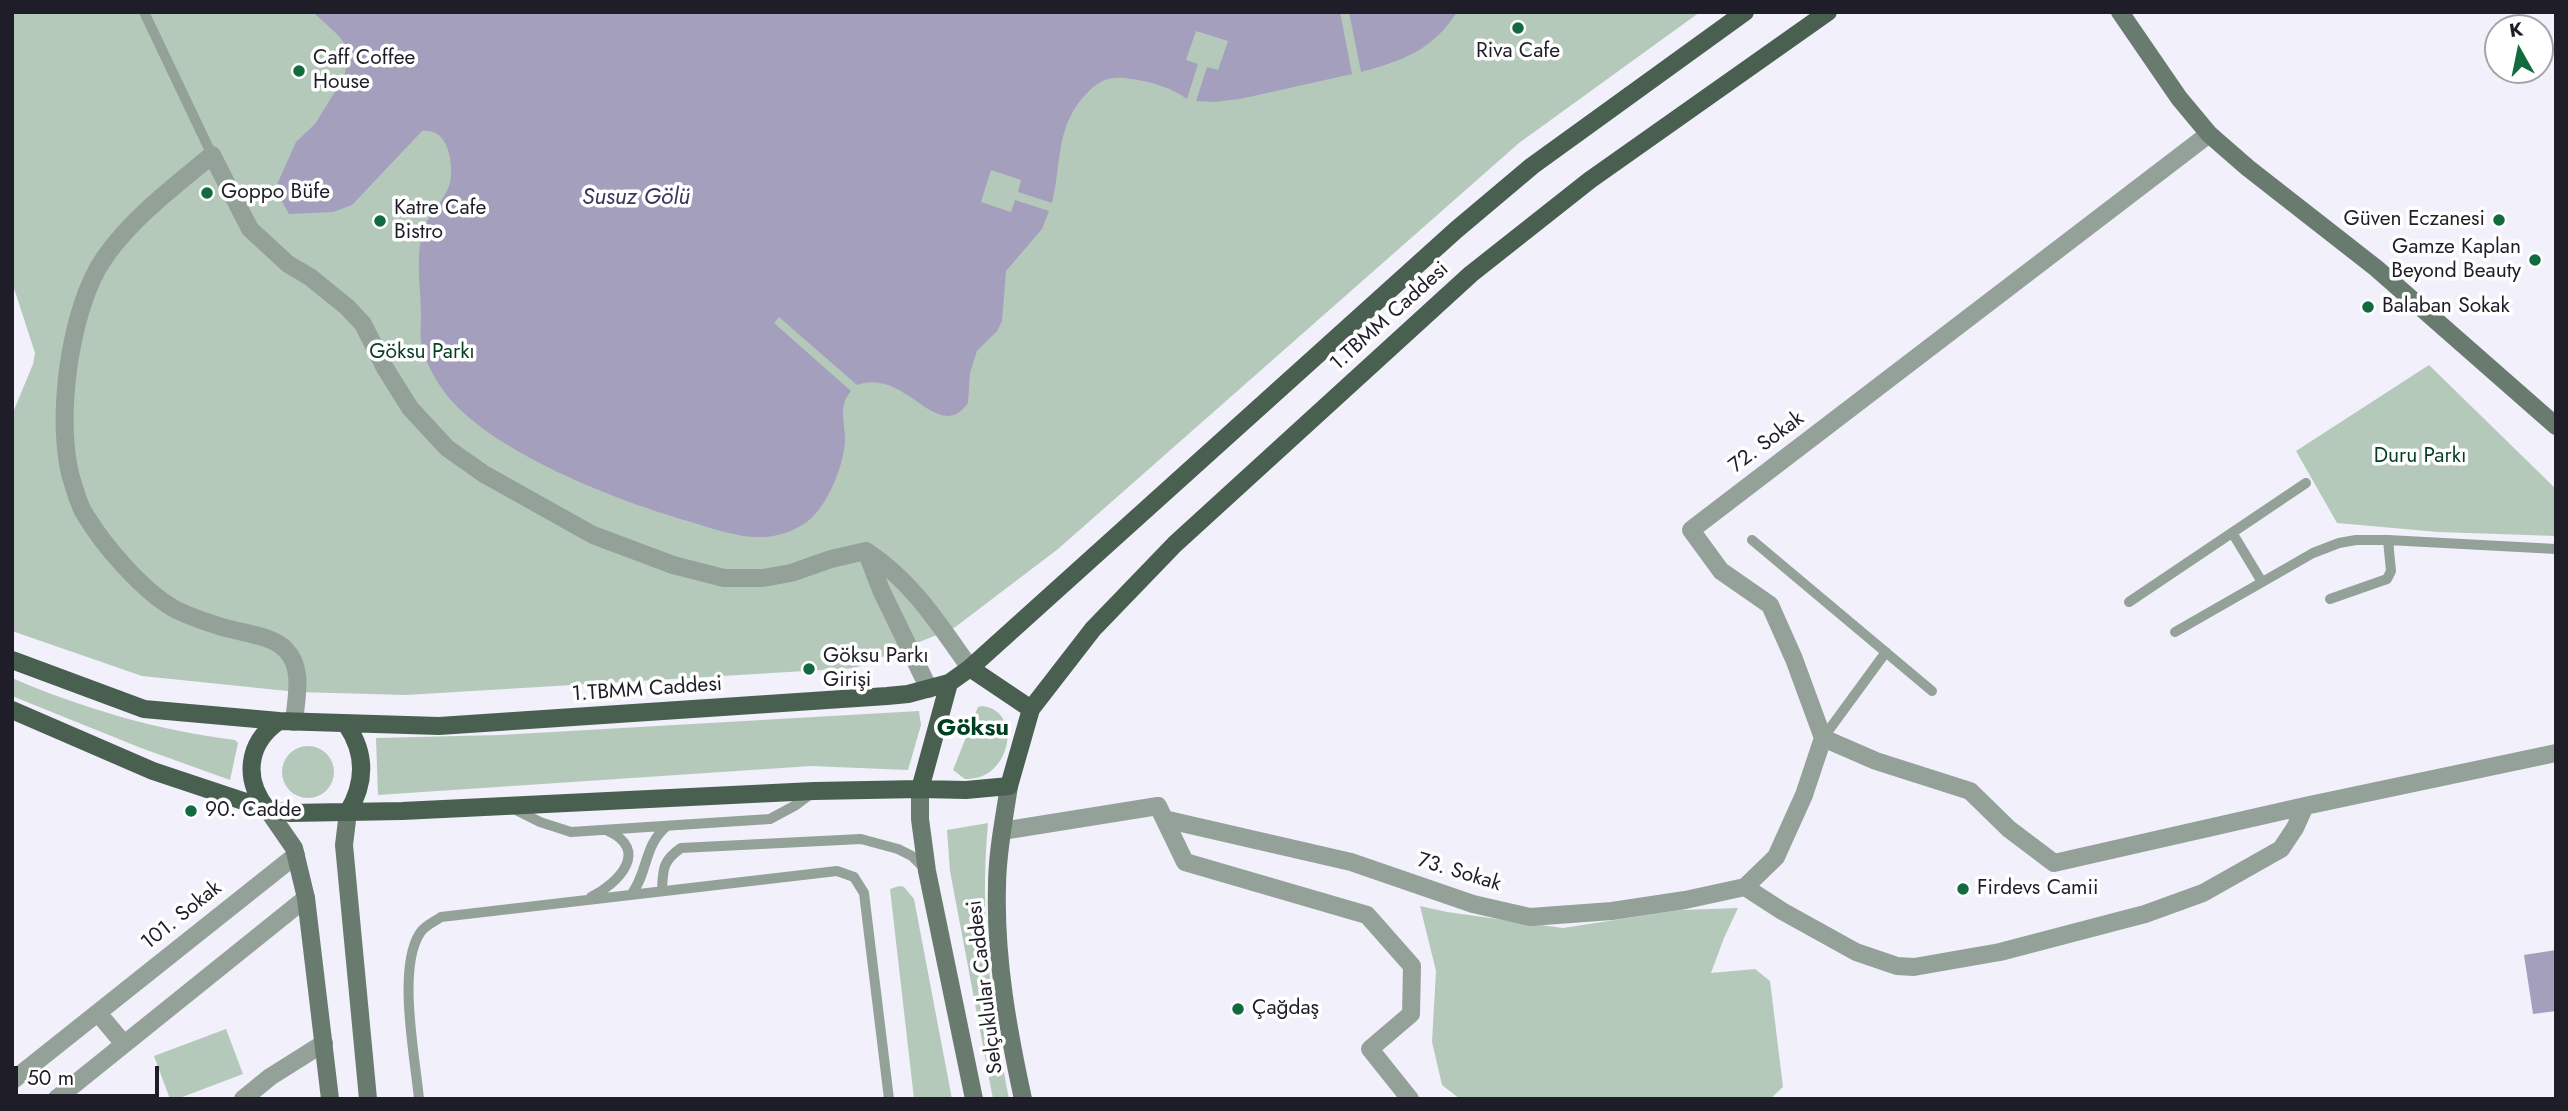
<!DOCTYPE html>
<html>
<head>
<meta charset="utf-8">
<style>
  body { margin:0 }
  #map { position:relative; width:2568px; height:1111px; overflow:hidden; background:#f1f0fb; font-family:Jost,sans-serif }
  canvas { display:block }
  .frame { position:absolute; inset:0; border:14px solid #1f1e28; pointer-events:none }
  .north { position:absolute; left:2484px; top:14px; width:70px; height:70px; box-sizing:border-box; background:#fff; border:2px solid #a5a5a9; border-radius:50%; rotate:351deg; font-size:19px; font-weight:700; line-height:28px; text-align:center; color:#1f1e28 }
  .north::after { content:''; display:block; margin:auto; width:24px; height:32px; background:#116b3f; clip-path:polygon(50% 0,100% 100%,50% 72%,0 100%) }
  .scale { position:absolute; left:14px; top:1066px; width:145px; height:32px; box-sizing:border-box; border:4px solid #1f1e28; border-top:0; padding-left:9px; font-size:21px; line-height:24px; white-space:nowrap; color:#1f1e28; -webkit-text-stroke:5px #fff; paint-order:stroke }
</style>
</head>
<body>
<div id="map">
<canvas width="2568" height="1111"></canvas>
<div class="frame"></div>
<div class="north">K</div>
<div class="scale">50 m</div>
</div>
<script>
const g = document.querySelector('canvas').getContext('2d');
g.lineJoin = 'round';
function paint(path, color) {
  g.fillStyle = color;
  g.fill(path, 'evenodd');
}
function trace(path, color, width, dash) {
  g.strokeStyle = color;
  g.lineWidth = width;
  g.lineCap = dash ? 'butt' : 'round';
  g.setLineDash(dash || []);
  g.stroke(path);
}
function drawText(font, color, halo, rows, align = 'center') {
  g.font = font + ' Jost,sans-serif';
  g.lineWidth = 7;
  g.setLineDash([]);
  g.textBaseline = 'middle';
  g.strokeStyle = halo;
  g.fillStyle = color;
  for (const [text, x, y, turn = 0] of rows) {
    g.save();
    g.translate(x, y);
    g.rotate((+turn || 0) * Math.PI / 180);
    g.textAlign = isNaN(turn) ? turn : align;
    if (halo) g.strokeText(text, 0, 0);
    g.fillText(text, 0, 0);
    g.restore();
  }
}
paint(new Path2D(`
  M12 12H1700L1519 143 1058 549 954 628 855 668 406 695 297 692 142 676 12 631V415L33 364 35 353 12 282Z
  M2429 365 2556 489V536L2438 532 2337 523 2296 451Z
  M12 678C84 709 157 730 235 740L238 743 230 780 141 748 12 696Z
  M983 706C1017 712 1012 755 991 771 983 777 975 779 965 779L953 770 978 707Z
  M919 711 921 725 908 770 811 766 378 795 376 738 500 735Z
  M282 772a26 26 0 1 1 52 0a26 26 0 1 1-52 0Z
  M988 823C979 921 991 1003 1009 1099H993L950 871 947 830Z
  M899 886 904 887 914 899 952 1099H914L890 889Z
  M1420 906 1447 912 1563 928 1680 910 1738 908 1724 938 1711 973 1755 969 1770 981 1783 1087 1770 1099H1460L1442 1085 1432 1042 1436 971Z
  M226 1029 243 1074 177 1099H170L154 1056Z`), '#b5c9bb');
paint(new Path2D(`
  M313 12H1340L1352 74 1240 99 1214 102 1196 101 1207 67 1218 70 1228 41 1196 31 1186 60 1198 64 1187 99C1170 87 1152 82 1132 79 1112 76 1102 78 1088 92 1055 125 1062 162 1052 203L1018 192 1021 180 991 170 981 202 1011 212 1015 200 1049 211 1042 229 1006 271 1002 321 997 331 977 351 970 373 968 403C937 446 907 367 857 385L779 317 774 323 851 391C837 407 846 424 845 442 843 467 828 505 808 521 797 530 777 537 763 537 739 538 714 529 691 522 620 502 486 451 443 390 434 378 423 357 421 342 420 334 421 324 421 316 421 289 415 257 423 231 429 211 450 197 451 176 452 155 446 128 422 131L352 205 333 212 289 214 275 189 296 142 315 124 344 77 348 60 347 47 338 35Z
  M1349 12H1457C1433 50 1402 61 1361 72Z
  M2556 950V1011L2533 1014 2524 955Z`), '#a49fbd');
trace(new Path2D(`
  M144 12 212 155
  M2233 534 2262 582
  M1752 540 1932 691
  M2330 599 2387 579 2391 571 2388 540
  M2129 602 2306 483
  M2175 632 2313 553 2339 543 2356 540H2388L2556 549
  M1823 738 1886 652
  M512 808 540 822 571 832 770 819 796 805 812 793
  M662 891C663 870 662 861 681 848L861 839 898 849 912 856 926 870
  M631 895C649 871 643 846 667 826
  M591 897C619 883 650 850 608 831
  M419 1099C415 1056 397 968 420 933 424 926 434 922 441 917L837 871 854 877 864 893 889 1099`), '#94a198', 10);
trace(new Path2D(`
  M866 551C913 582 938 623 970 668
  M866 551 881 590 929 689
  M294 722C296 699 304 668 286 650 272 635 241 633 222 627 206 622 187 616 173 608 142 590 104 546 86 516 80 508 77 497 74 487 53 429 69 307 105 257 133 217 175 186 212 155L250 229 288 264 310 277 347 307 363 324 385 368 410 408 447 448 484 474 593 535 673 565 724 578H763L791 573 831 559 866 551
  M1823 738 1876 761 1970 791 2009 829 2054 863 2305 806 2556 753
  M1164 819 1351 862 1473 904 1530 917 1612 911 1685 900 1745 887
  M1002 831 1158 806 1185 862 1367 915 1412 966 1411 1014 1370 1049 1410 1099
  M1745 887 1776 857 1804 795 1823 738 1794 659 1770 605 1721 571 1691 530 2209 134
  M1745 887 1782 911 1856 952 1897 966 1914 967 2000 952 2145 914 2203 893 2281 849 2295 828 2305 806
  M98 1013 124 1044
  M12 1081 296 855
  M56 1099 306 898
  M243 1099 270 1077 324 1043`), '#94a198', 18);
trace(new Path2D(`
  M2120 12 2179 98 2209 134 2248 168 2376 268 2556 426
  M1009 786C1004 820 997 853 997 887 995 958 1008 1030 1023 1099
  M920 789V819L927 871 974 1099
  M267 809 294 848 306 898 330 1099
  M348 812 344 845 368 1099`), '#687b6e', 18);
trace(new Path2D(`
  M12 660 144 709 279 721 439 726 887 696 908 694 949 683
  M970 668 1456 230 1532 166 1745 12
  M970 668 1031 709 1009 786 966 790 920 789 949 683Z
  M1031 709 1093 629 1175 544 1471 274 1590 180 1828 12
  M12 710 153 771 267 809 290 813 402 811 814 791 920 789
  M346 724C366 753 366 782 348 812
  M267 809C243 779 247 743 279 721`), '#496050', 18);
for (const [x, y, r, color] of [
  [1518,28,7,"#116b3f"],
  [299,71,7,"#116b3f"],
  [207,193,7,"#116b3f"],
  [2499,220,7,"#116b3f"],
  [380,221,7,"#116b3f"],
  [2535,260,7,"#116b3f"],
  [2368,307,7,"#116b3f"],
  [809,669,7,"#116b3f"],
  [191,811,7,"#116b3f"],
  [1963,889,7,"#116b3f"],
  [1238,1009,7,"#116b3f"]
]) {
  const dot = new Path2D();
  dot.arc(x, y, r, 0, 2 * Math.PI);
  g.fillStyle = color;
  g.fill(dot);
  trace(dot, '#fff', 2.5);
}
drawText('21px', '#1f1e28', '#fff', [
  ["Riva Cafe",1518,52,"center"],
  ["Caff Coffee",313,59],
  ["House",313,83],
  ["Goppo Büfe",221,193],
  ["Katre Cafe",394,209],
  ["Bistro",394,233],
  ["Güven Eczanesi",2485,220,"right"],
  ["Gamze Kaplan",2521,248,"right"],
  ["Beyond Beauty",2521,272,"right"],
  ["Balaban Sokak",2382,307],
  ["Göksu Parkı",823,657],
  ["Girişi",823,681],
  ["90. Cadde",205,811],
  ["Firdevs Camii",1977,889],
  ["Çağdaş",1252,1009]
], 'left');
drawText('21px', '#1f1e28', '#fff', [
  ["1.TBMM Caddesi",1390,317,-42],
  ["72. Sokak",1767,443,-37],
  ["1.TBMM Caddesi",647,690,-4],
  ["73. Sokak",1459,873,17],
  ["101. Sokak",182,916,-39],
  ["Selçuklular Caddesi",986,987,-97]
]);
drawText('21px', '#083f23', '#fff', [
  ["Göksu Parkı",422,353],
  ["Duru Parkı",2420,457]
]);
drawText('italic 23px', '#3d335f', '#fff', [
  ["Susuz Gölü",636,198]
]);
drawText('bold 24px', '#004021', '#fff', [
  ["Göksu",973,729]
]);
</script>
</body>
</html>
